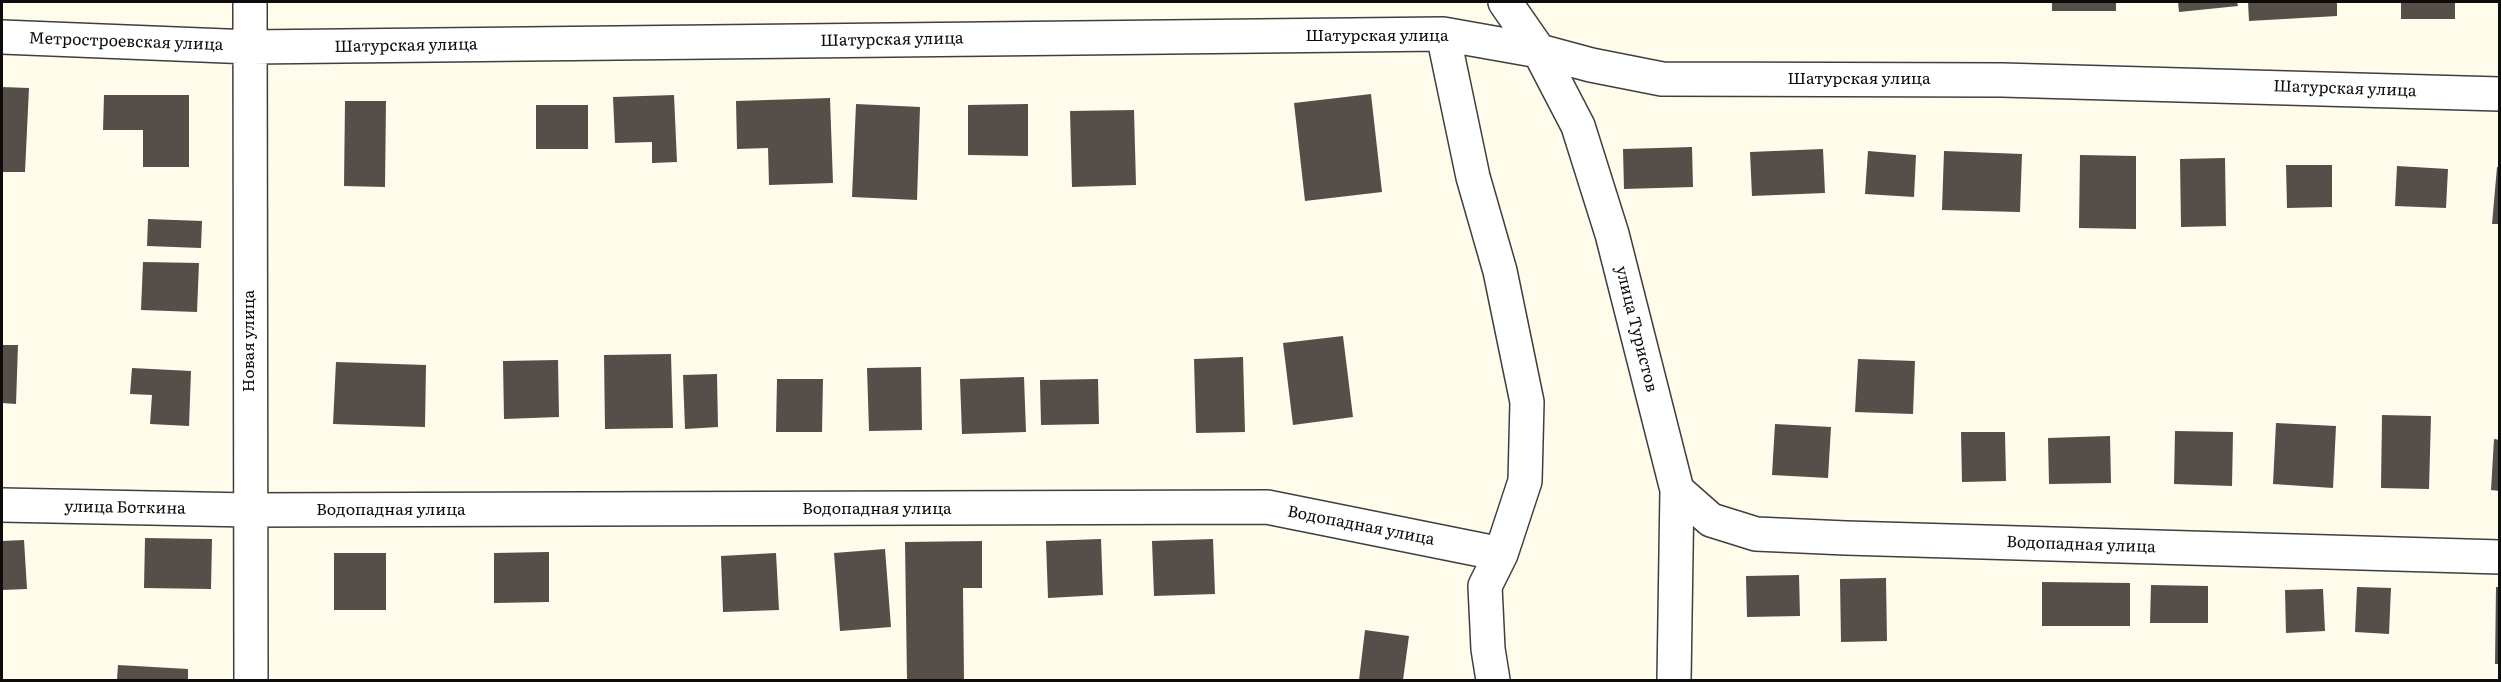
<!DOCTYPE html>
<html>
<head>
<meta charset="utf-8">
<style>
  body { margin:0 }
  #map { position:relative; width:2501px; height:682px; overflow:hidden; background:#fffcec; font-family:Literata,serif }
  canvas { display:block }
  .frame { position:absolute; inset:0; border:3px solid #0c0c0c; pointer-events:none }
</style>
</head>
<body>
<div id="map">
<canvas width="2501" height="682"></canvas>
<div class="frame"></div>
</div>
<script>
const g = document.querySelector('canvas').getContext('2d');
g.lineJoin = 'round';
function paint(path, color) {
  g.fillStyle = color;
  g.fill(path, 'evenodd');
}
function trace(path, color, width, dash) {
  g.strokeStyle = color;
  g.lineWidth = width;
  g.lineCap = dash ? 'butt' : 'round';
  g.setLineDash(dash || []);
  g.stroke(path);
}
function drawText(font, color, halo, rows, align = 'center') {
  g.font = font + ' Literata,serif';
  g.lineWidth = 6;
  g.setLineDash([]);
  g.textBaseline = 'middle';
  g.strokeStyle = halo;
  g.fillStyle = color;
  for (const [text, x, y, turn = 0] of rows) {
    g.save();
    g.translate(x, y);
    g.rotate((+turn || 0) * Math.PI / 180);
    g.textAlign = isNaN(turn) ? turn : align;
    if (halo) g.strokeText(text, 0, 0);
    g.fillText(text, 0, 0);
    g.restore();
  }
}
paint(new Path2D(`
  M2052 2H2116V11H2052Z
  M2178 2H2237L2238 6 2179 12Z
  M2248 2H2337V16L2249 21Z
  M2401 2H2455V19H2401Z
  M2 87 29 88 25 172H2Z
  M1371 94 1382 192 1305 201 1294 103Z
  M104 95H189V167H143V130H103Z
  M674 95 677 162 652 163V142L615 143 613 97Z
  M830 98 833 183 769 185 768 148 737 149 736 101Z
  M345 101H386L385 187 344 186Z
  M856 104 920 107 917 200 852 197Z
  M1028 104V156L968 155V105Z
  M536 105H588V149H536Z
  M1134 110 1136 185 1072 187 1070 111Z
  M1692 147 1693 187 1624 189 1623 149Z
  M1823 149 1825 193 1752 196 1750 152Z
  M1868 151 1916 155 1914 197 1865 194Z
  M1944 151 2022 154 2020 212 1942 210Z
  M2080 155 2136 156V229L2079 228Z
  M2225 158 2226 226 2181 227 2180 159Z
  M2286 165H2332V207L2287 208Z
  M2397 166 2448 169 2446 208 2395 206Z
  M2497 167H2500V224H2492Z
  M148 219 202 221 201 248 147 246Z
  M143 262 199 263 197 312 141 310Z
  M1343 336 1353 417 1293 425 1283 343Z
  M2 345H18L16 404 2 403Z
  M671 354 673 428 605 429 604 355Z
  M1243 357 1245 432 1196 433 1194 359Z
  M1858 359 1915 361 1913 414 1855 412Z
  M558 360 559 417 504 419 503 361Z
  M336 362 426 365 425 427 333 424Z
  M921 367 922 430 869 431 867 368Z
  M132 368 191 371 189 426 150 424 152 395 130 394Z
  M717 374 718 427 685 429 683 375Z
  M1024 377 1026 432 962 434 960 379Z
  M777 379H823L822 432H776Z
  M1098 379 1099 424 1041 425 1040 380Z
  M2382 415 2431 416 2429 489 2381 488Z
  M2276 423 2336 426 2333 488 2273 484Z
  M1775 424 1831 427 1828 478 1772 475Z
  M2175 431 2233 432 2232 486 2174 484Z
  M1961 432H2005L2006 481 1962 482Z
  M2110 436 2111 483 2049 484 2048 438Z
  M2494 439 2500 440V491L2491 490Z
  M145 538 212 539 211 589 144 588Z
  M1101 539 1103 595 1048 598 1046 541Z
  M1213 539 1215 594 1154 596 1152 541Z
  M24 540 27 589 2 590V541Z
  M982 541V588H963L964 680H907L905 542Z
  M885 549 891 627 840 631 834 553Z
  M549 552V602L494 603V553Z
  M334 553H386V610H334Z
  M776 553 779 610 723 612 721 556Z
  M1799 575 1800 616 1747 617 1746 576Z
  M1886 578 1887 641 1841 642 1840 579Z
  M2042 582 2130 583V626H2042Z
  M2151 585 2208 586V623H2150Z
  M2357 587 2391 588 2389 634 2355 632Z
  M2496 587H2500V664H2495Z
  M2323 589 2325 631 2286 633 2285 590Z
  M1365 630 1409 636 1403 680H1359Z
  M118 665 188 669V680H117Z`), '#554e49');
const minor = new Path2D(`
  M250 2 251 680
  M1505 2 1539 51 1578 126 1612 234 1677 490 1674 680
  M1443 34 1473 177 1500 271 1527 402 1525 481 1501 554 1485 586 1488 649 1493 680
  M2 37 251 47 1443 34 1539 51 1591 65 1662 79 2002 80 2500 94
  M1677 490 1711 520 1756 534 1846 538 2500 557
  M2 505 249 510 1267 507 1501 554`);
trace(minor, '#3f3f3f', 36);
trace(minor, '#fff', 33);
drawText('16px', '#0c0c0c', '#fff', [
  ["Шатурская улица",1377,36],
  ["Шатурская улица",892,40,-1],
  ["Метростроевская улица",126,42,2],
  ["Шатурская улица",406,46,-1],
  ["Шатурская улица",1859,79],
  ["Шатурская улица",2345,89,2],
  ["улица Туристов",1636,329,76],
  ["Новая улица",249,341,-90],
  ["улица Боткина",125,508,1],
  ["Водопадная улица",877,509],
  ["Водопадная улица",391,510],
  ["Водопадная улица",1361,526,11],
  ["Водопадная улица",2081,545,2]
]);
</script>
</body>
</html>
